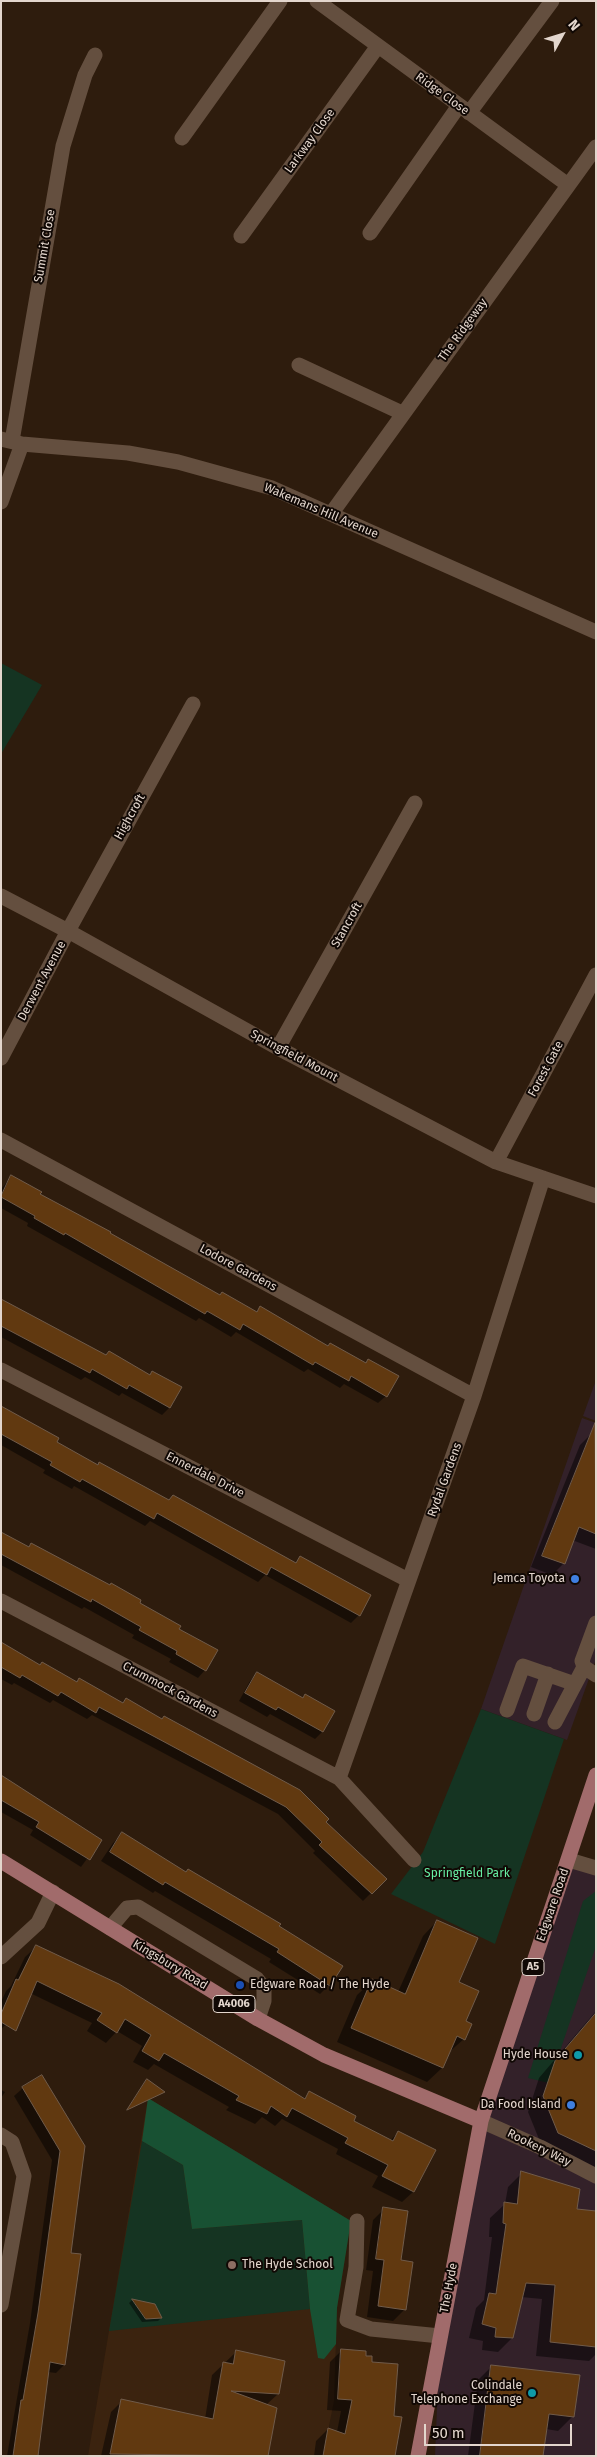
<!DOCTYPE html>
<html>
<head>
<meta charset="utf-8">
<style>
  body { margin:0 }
  #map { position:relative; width:597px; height:2457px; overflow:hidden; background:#2e1c0d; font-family:"Fira Sans",sans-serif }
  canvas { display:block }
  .frame { position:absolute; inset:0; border:2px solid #e3d6cd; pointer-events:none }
  .north { position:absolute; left:537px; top:10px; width:50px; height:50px; -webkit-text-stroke:4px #100804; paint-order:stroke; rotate:51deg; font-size:14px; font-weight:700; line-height:20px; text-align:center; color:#e3d6cd }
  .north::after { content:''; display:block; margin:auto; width:18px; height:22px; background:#e3d6cd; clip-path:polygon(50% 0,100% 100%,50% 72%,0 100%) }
  .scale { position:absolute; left:424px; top:2424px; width:148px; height:22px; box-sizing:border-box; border:2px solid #e3d6cd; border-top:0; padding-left:6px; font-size:15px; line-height:18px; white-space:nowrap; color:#e3d6cd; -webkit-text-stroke:4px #100804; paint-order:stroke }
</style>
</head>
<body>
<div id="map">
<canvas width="597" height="2457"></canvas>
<div class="frame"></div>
<div class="north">N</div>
<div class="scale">50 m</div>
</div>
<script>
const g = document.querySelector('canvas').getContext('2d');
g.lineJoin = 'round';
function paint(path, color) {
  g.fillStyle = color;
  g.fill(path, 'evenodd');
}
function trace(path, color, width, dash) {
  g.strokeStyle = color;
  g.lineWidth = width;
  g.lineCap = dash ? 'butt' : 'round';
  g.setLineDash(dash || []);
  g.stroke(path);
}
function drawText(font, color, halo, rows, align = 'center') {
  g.font = font + ' "Fira Sans",sans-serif';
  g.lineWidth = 4;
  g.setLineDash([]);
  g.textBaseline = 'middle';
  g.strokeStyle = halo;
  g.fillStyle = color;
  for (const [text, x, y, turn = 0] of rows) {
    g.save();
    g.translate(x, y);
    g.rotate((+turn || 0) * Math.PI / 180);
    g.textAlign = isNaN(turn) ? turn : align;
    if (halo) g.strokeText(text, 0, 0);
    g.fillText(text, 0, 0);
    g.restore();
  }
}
paint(new Path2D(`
  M596 1380V1421L583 1416Z
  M582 1418 596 1423V1659L567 1740 481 1709Z
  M568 1860 596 1868V2456H435L440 2336 474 2138Z`), '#332129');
paint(new Path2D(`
  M148 2098 351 2221 337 2308 334 2401 323 2456H88Z`), '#3b230f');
paint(new Path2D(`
  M1 663 42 685 1 754Z
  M481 1709 564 1739 495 1944 391 1894 423 1852Z
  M596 1891V1946L549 2083 528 2078 583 1901Z
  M142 2141 183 2165 192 2229 302 2220 310 2309 109 2331Z`), '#153422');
paint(new Path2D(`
  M148 2098 351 2221 337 2308 336 2344 324 2359 318 2358 310 2309 302 2220 192 2229 183 2165 142 2141Z`), '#185133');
paint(new Path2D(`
  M12 1176 39 1195 219 1296 255 1312 260 1308 328 1347 365 1364 369 1360 386 1396 378 1403 344 1384 340 1388 308 1369 304 1372 236 1332 231 1337 199 1318 196 1321 27 1226 28 1223 1 1208V1189Z
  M1 1300 105 1356 149 1376 152 1372 180 1388 169 1408 162 1415 122 1393 119 1396 85 1377 81 1380 1 1337Z
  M1 1409 97 1466 100 1463 168 1501 294 1564 300 1557 359 1615 351 1623 265 1575 258 1582 150 1521 145 1526 74 1486 72 1489 43 1473 45 1470 1 1445Z
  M592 1433 596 1435V1549L572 1540 564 1563 552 1575 531 1567 580 1445Z
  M1 1533 28 1548 31 1545 138 1603 178 1629 205 1670 198 1678 169 1662 171 1659 132 1638 134 1635 84 1607 82 1609 1 1565Z
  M1 1644 39 1666 76 1683 79 1680 121 1704 126 1699 325 1822 385 1879 363 1901 313 1853 315 1851 278 1814 92 1715 87 1719 53 1700 50 1703 14 1683 12 1685 1 1679Z
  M257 1674 302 1699 305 1696 322 1732 315 1739 270 1714 267 1717 239 1701 250 1681Z
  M1 1777 100 1841 81 1867 30 1835 33 1830 1 1812Z
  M122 1834 278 1927 329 1985 320 1994 269 1962 271 1959 155 1891 153 1893 101 1861 113 1843Z
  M437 1921 457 1982 464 2021V2039L448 2053 442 2068 427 2082 337 2042 357 1995 372 1981 398 1992 423 1936Z
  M36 1947 303 2099 310 2093 352 2121 390 2141 398 2132 434 2151 413 2192 402 2202 372 2187 378 2176 336 2154 338 2149 282 2119 275 2126 262 2117 255 2124 226 2110 229 2107 154 2064 148 2070 133 2062 142 2046 117 2031 106 2043 87 2031 92 2023 30 1993 13 2019 1 2029V2002L6 1991 11 1986 25 1957Z
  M596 2011V2174L543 2149 528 2112 539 2078Z
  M147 2081 163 2092 126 2111 144 2084Z
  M23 2088 83 2147 70 2254 64 2365 56 2373 48 2372 37 2456H7L30 2323 52 2160 14 2096Z
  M1 2090 5 2092 1 2098Z
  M522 2173 576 2210 596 2212V2354L589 2361 536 2356 542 2299 521 2297 512 2338 498 2352 482 2350 483 2341 469 2338 476 2308 484 2300 492 2237H489L490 2218 505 2204 508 2187Z
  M384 2209 400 2261 405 2309 393 2321 367 2317 373 2271 366 2270 373 2220Z
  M132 2300 154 2305 161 2318 158 2321 142 2322 129 2303Z
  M342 2350 364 2357 371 2363 393 2417V2456H314L316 2441 328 2429 337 2432 341 2411 327 2410 330 2362Z
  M236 2352 278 2394 266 2405V2456H101L111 2412 122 2401 205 2419 212 2375Z
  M492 2366 573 2416 558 2431 546 2429 542 2456H468L478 2380Z`), '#0007');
const building = new Path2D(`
  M11 1175 42 1192 40 1194 111 1232 110 1233 220 1295 222 1292 257 1312 260 1306 328 1346 330 1343 366 1363 368 1359 399 1376 387 1397 351 1376 349 1381 315 1362 313 1365 243 1324 240 1330 207 1311 205 1314 65 1233 64 1235 34 1218 35 1216 1 1197Z
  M1 1299 106 1355 109 1351 150 1375 152 1371 182 1387 170 1408 129 1385 127 1389 92 1369 90 1373 1 1326Z
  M1 1406 59 1438 57 1442 98 1465 99 1462 169 1500 173 1495 296 1563 300 1556 371 1595 360 1616 271 1567 267 1575 157 1513 154 1519 82 1479 80 1482 50 1465 52 1462 1 1434Z
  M595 1423 596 1534 579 1527 565 1564 542 1556Z
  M1 1532 29 1547 31 1543 110 1585 111 1583 141 1600 140 1603 181 1626 179 1629 218 1650 206 1671 176 1654 177 1651 139 1630 141 1627 92 1599 91 1602 1 1554Z
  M1 1642 40 1665 42 1662 77 1682 79 1678 123 1703 126 1698 162 1719 164 1716 300 1790 329 1819 326 1822 387 1879 372 1894 319 1845 322 1842 286 1807 99 1707 96 1713 61 1692 58 1696 22 1675 20 1678 1 1667Z
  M257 1672 303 1698 305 1694 335 1711 323 1732 278 1707 276 1710 245 1693Z
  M1 1775 102 1840 90 1860 36 1827 39 1822 1 1800Z
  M122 1832 186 1872 188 1869 281 1924 279 1926 343 1966 330 1986 277 1952 279 1949 165 1882 163 1885 110 1852Z
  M437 1920 478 1938 459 1982 479 1991 466 2021 472 2024 465 2040 457 2036 443 2068 351 2028 372 1979 405 1994Z
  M36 1945 119 1984 305 2099 309 2091 356 2116 354 2121 393 2141 398 2131 436 2150 414 2192 382 2176 388 2165 345 2143 348 2138 292 2108 287 2117 271 2106 267 2114 236 2100 239 2096 164 2053 159 2061 142 2051 151 2035 125 2019 117 2033 97 2020 102 2013 37 1981 16 2031 1 2022V2014L16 1979 18 1980Z
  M596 2013V2151L558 2133 543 2096 555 2061Z
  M42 2075 85 2146 71 2253 81 2254 65 2365 50 2362 38 2456H13L21 2400H23L38 2313 60 2151 22 2087Z
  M147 2079 165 2092 127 2110Z
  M521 2171 580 2189 577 2209 596 2211V2347L550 2342 555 2285 526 2283 513 2338 495 2337 496 2328 482 2324 489 2293 496 2294 506 2224 503 2223 504 2202 517 2204Z
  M383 2207 408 2211 401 2260 413 2262 406 2310 378 2306 384 2260 376 2259Z
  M132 2299 155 2304 162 2318 146 2319Z
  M341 2349 366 2351V2356H372V2362L398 2364 394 2416 402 2417 395 2456H323L328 2428 345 2434 352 2400 338 2399Z
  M236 2350 285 2361 279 2394 231 2391 277 2408 268 2456 110 2454 121 2399 213 2419 223 2362 233 2364Z
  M491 2365 580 2375 574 2417 549 2414 543 2456H480Z`);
paint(building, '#613910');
trace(building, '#705b4a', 1);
trace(new Path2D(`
  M317 1 568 185
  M469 113 552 1
  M182 138 280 1
  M370 233 458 107
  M241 236 378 46
  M299 365 402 413
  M1 439 22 444 128 453 178 462 272 488 596 632
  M12 441 63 146 85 75 95 55
  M1 502 22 444
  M331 514 596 147
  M1 896 68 931 278 1048 496 1162 596 1196
  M278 1048 415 803
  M1 1058 68 931 193 704
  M1 1140 474 1396
  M496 1162 596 975
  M1 1370 408 1580
  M1 1601 339 1778 414 1860
  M596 1623 582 1661 584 1667 596 1675
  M507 1710 523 1666 575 1684
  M534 1714 548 1674
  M555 1722 584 1667
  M339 1778 474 1396 543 1178
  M569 1860 596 1868
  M110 1928 127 1908 138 1907 257 1979 264 1988V2001L258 2019
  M1 1957 38 1923 53 1892
  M481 2121 540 2147 596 2176
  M1 2135 12 2142 24 2176 1 2305
  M357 2221 356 2267 347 2320 371 2329 440 2336`), '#644f3f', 15);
trace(new Path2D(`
  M1 1861 258 2019 324 2055 481 2121
  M418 2456 481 2121 596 1775`), '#a16b6b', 15);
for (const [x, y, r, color] of [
  [575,1579,5,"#3f7fe0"],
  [240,1985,5,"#1a4fb4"],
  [578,2055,5,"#0f9aa8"],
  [571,2105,5,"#3f7fe0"],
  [232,2265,5,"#8d6e63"],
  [532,2393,5,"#0f9aa8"]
]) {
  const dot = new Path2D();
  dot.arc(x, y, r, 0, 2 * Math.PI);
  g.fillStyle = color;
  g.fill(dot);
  trace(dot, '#100804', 2);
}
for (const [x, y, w] of [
  [533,1967,22],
  [234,2004,42]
]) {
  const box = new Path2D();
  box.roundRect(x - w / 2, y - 8.5, w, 17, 4);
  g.fillStyle = '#100804';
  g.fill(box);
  trace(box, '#e3d6cd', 1);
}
drawText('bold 11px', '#e3d6cd', null, [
  ["A5",533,1967],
  ["A4006",234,2004]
]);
drawText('12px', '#e3d6cd', '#100804', [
  ["Ridge Close",442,94,36],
  ["Larkway Close",310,141,-54],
  ["Summit Close",45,246,-80],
  ["The Ridgeway",463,330,-54],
  ["Wakemans Hill Avenue",321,511,23],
  ["Highcroft",130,817,-61],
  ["Stancroft",347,925,-61],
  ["Derwent Avenue",42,981,-62],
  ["Springfield Mount",294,1056,28],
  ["Forest Gate",546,1069,-62],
  ["Lodore Gardens",238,1268,28],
  ["Ennerdale Drive",205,1475,27],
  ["Rydal Gardens",445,1480,-70],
  ["Crummock Gardens",170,1690,28],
  ["Edgware Road",553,1905,-71],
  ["Kingsbury Road",170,1965,31],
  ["Rookery Way",539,2148,26],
  ["The Hyde",449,2288,-79]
]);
drawText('12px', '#e3d6cd', '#100804', [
  ["Jemca Toyota",565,1579],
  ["Edgware Road / The Hyde",250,1985,"left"],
  ["Hyde House",568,2055],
  ["Da Food Island",561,2105],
  ["The Hyde School",242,2265,"left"],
  ["Colindale",522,2386],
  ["Telephone Exchange",522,2400]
], 'right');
drawText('12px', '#67efa4', '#100804', [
  ["Springfield Park",467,1874]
]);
</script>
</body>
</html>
